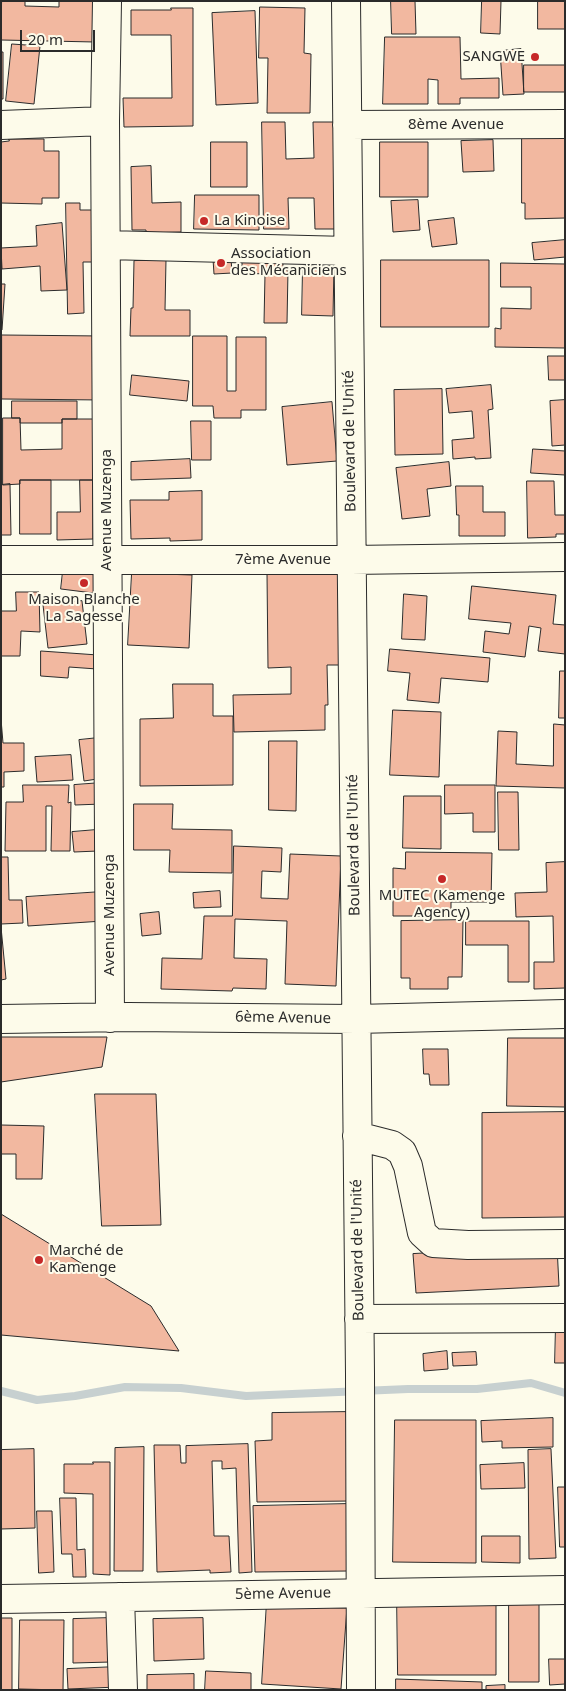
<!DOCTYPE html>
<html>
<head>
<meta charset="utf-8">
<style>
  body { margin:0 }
  #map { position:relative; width:566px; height:1691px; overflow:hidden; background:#fdfbea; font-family:"Noto Sans",sans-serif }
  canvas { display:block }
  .frame { position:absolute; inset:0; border:2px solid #2b2b2b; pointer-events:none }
  .scale { position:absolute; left:20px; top:30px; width:75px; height:22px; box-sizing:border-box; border:2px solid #2b2b2b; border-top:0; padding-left:6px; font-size:15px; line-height:18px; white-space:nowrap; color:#2b2b2b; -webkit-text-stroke:4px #fdfbea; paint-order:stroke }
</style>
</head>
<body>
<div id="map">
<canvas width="566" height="1691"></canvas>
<div class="frame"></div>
<div class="scale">20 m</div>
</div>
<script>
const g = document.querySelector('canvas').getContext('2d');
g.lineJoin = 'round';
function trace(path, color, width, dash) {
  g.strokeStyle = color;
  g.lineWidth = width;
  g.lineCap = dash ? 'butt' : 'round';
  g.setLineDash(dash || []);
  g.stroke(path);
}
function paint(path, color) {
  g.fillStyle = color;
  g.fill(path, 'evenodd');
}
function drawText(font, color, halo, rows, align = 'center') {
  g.font = font + ' "Noto Sans",sans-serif';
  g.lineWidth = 4;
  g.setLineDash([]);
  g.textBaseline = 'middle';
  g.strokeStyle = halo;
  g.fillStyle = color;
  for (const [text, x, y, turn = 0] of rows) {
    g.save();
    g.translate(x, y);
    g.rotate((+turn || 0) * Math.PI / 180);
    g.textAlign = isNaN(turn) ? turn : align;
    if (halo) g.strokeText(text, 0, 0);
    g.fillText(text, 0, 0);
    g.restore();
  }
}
trace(new Path2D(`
  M1 1391 37 1400 75 1396 125 1387 181 1388 246 1396 408 1389H477L531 1383 565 1393`), '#c7d0d0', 8);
const building = new Path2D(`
  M2 1H25V6L59 7V1H96L95 42 1 40Z
  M391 1H420H415L416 34H392Z
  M482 1H501L500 34 481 33Z
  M538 1H565V29H538Z
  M260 7 305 8 304 53 311 54 310 113H267L268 58H259Z
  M171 8H193V126L124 127 123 98H172L171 35H131V10H171Z
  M255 11 258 103 216 105 212 13Z
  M385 37H460L461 79 499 78V98H460V104H438V80L428 79V104H383Z
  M12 44 40 46 34 104 6 101Z
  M521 49 524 94 503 95 500 51Z
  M1 52H3V99H1Z
  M524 65H565V92H524Z
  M262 122H285L286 159 314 158 313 122H336L339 229H315L314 198H288L289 229H264Z
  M522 133H565V218L525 219V203H522Z
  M9 139H44V151H59V198H42V204L1 203V142L9 141Z
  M493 140 494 171 463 172 461 141Z
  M211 142H247V187H211Z
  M380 142H428V197H380Z
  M151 166 152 203 181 202V232L146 233V230H132L131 167Z
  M195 195H259V230L194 229Z
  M418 200 420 230 393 232 391 201Z
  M66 203H80V210H99L100 262H83L84 313 68 314Z
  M454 218 457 244 432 247 428 221Z
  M62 223 67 290 41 291 40 266 2 269 1 248 37 246 36 226Z
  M565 240V257L534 260 532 243Z
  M243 255H283V270H288L287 323H264L265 274 242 273Z
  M231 258 232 273 214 274 213 259Z
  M166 260 165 310H190V336H130L131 308H133L134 261Z
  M381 260H489V327H381Z
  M501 263 565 264V348L495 347V328L501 329V308L531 309V287H501Z
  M303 266H334L333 316 302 315Z
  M1 284H5L2 330H1Z
  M2 335 102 336V400L2 399Z
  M193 336H227V391H236V337H266V410H241V418H214L213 406H193Z
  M548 356H565V380H549Z
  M132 375 189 381 187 401 130 395Z
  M491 385 493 409 488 410 491 458 475 459V457L453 459 452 440 474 438 472 411 449 413 446 389Z
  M442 389 443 454 395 455 394 390Z
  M565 400V445L552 446 550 401Z
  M12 401H77V419H62V423H20V418H12Z
  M332 402 337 461 287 465 282 407Z
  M3 418H20L21 450 62 449V419H93V480H20V484L3 485Z
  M191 421H211V460H192Z
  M533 449 565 451V475L531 473Z
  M190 459 191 478 131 480V462Z
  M449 462 451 486 427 489 430 516 402 519 396 468Z
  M20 480H51V534H20Z
  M80 480H93V539L57 540V512H80Z
  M527 481H554L555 515H565V534H556V537L528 538Z
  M10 484 11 535H1V485Z
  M456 486H483V512H505V536H459V515H457Z
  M202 491V540L170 541V538L131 539 130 500H169V492Z
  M63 571 104 576 101 594 61 589Z
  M342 572 343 665H327L328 705H325V730L234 732 233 695 291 694V667L268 668 267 573Z
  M132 573 192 575 189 648 128 645Z
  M472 586 556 595 553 624 565 625V654L538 651 541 628 529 626 525 657 483 652 485 631 509 634 511 623 469 619Z
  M16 592H39L40 632 21 631 20 656H1V611H16Z
  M404 594 427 596 425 640 402 639Z
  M82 601 87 644 48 648 43 605Z
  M390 649 490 658 488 682 441 678 439 703 407 700 410 673 388 671Z
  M41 651 98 655 97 669 69 667 68 678 41 676Z
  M560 671H565V718H559Z
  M173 684H213V716H233V785L140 786V719L173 718Z
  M393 710 441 712 439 777 390 775Z
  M1 719 3 743H24V771L4 772V787H1Z
  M554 724 565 725V788L496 786 498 731 517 732 516 764 553 766Z
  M98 738 104 778 84 781 79 740Z
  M269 741H297L296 811 269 810Z
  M71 755 73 780 37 782 35 757Z
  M101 783 102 804 75 805 74 785Z
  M23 785H69L68 803 71 802 70 851H51L52 806H46V851H5L6 802H23Z
  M445 785H495V832H473V813L445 814Z
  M498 792H518L519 850H499Z
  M404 796H441V849L403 848Z
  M134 804H173L172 829 232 830V873L169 872 170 850H134Z
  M96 830 98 851 74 852 72 832Z
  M234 846 282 848 281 872 262 871 261 898 288 899 290 854 341 856 336 986 285 984 287 921 235 919 234 958 267 959 266 989 233 988 232 991 161 989 162 958 202 959 204 916H232Z
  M406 852 492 853 491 902H451V916H393V868L405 869Z
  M1 857H8L9 900H22L23 923 1 924Z
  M565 862V988L534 989V962H554L553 916 516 917 515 893 547 892 546 863Z
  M220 891 221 907 194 908 193 893Z
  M101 892 103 921 28 926 26 897Z
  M159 912 161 934 142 936 140 914Z
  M463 920 462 977H448V989H410V978H401V921Z
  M466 921H529V982H508V945H466Z
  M1 927 6 979 1 980Z
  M1 1037H107L102 1067 1 1082Z
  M508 1038H565V1107L507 1106Z
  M423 1049H448L449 1085H430L429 1074H424Z
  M95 1094H156L161 1225 102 1226Z
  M565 1112V1217L482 1218V1113Z
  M1 1125 44 1126 42 1179H16V1154H1Z
  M1 1214 151 1306 179 1351 1 1335Z
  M557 1246 559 1286 416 1293 413 1254Z
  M556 1323H565V1363H555Z
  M447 1351 448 1369 424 1371 423 1354Z
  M476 1352 477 1365 453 1366 452 1353Z
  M347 1412 352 1501 257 1502 255 1441 272 1440V1413Z
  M553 1418V1447L502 1448V1441L482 1442 481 1421Z
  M395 1420H476V1563L393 1562Z
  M248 1444 252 1572 239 1573 236 1468 222 1469V1461H212L214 1536H229L231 1572 210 1573V1570L157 1572 154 1445H180L181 1463H186V1446Z
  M144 1447 143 1571H114L115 1448Z
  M34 1449 35 1528 1 1529V1450Z
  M551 1449 556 1558 529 1559 528 1450Z
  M93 1462H110V1575L93 1574V1494L64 1493V1464H93Z
  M524 1463 525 1488 481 1489 480 1465Z
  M558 1487H565V1547H560Z
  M60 1498H76L77 1550 85 1549 86 1577H73L72 1554H62Z
  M347 1504 348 1571 255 1572 253 1506Z
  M37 1511H52L54 1572 39 1573Z
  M482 1536H520V1563L482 1562Z
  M397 1598H496V1675H398Z
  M509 1600H539V1682H509Z
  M267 1601 347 1607 341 1689 262 1684Z
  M1 1618H12V1690H1Z
  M110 1618 111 1662 73 1663V1619Z
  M203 1618 204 1659 154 1661 153 1619Z
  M20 1620H64L63 1690 19 1689Z
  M549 1659H565V1684L550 1685Z
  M117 1667 118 1687 68 1689 67 1669Z
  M206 1671 251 1673V1690H205Z
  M194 1674V1690H147V1675Z
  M396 1679 482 1682V1690H396Z
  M505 1685V1690H486V1686Z`);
paint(building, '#f2b8a0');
trace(building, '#2b2b2b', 1);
const minor = new Path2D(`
  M107 1 105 121 110 1018
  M346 1 360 1374 361 1690
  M1 125 105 121
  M347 125 565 124
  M106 245 348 251
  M1 560H351L565 557
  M1 1019 128 1017 356 1019 565 1014
  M357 1136 392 1145 402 1152 408 1166 422 1233 433 1243 468 1245 565 1244
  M359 1319 565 1318
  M120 1597 123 1690
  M1 1599 565 1590`);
trace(minor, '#2b2b2b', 30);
trace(minor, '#fdfbea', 28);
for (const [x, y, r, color] of [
  [535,57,5,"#c62828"],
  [204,221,5,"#c62828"],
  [221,263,5,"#c62828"],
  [84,583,5,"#c62828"],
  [442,879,5,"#c62828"],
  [39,1260,5,"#c62828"]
]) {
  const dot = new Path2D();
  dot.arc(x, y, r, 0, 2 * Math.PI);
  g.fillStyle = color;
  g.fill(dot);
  trace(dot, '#fdfbea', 2);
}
drawText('15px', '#2b2b2b', '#fdfbea', [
  ["SANGWE",525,57,"right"],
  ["La Kinoise",214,221],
  ["Association",231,254],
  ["des Mécaniciens",231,271],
  ["Maison Blanche",84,600,"center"],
  ["La Sagesse",84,617,"center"],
  ["MUTEC (Kamenge",442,896,"center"],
  ["Agency)",442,913,"center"],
  ["Marché de",49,1251],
  ["Kamenge",49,1268]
], 'left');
drawText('15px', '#2b2b2b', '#fdfbea', [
  ["8ème Avenue",456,125],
  ["Boulevard de l'Unité",350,441,-91],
  ["Avenue Muzenga",107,510,-90],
  ["7ème Avenue",283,560],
  ["Boulevard de l'Unité",354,845,-91],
  ["Avenue Muzenga",110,915,-90],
  ["6ème Avenue",283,1018,1],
  ["Boulevard de l'Unité",358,1250,-91],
  ["5ème Avenue",283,1594,-1]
]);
</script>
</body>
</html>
